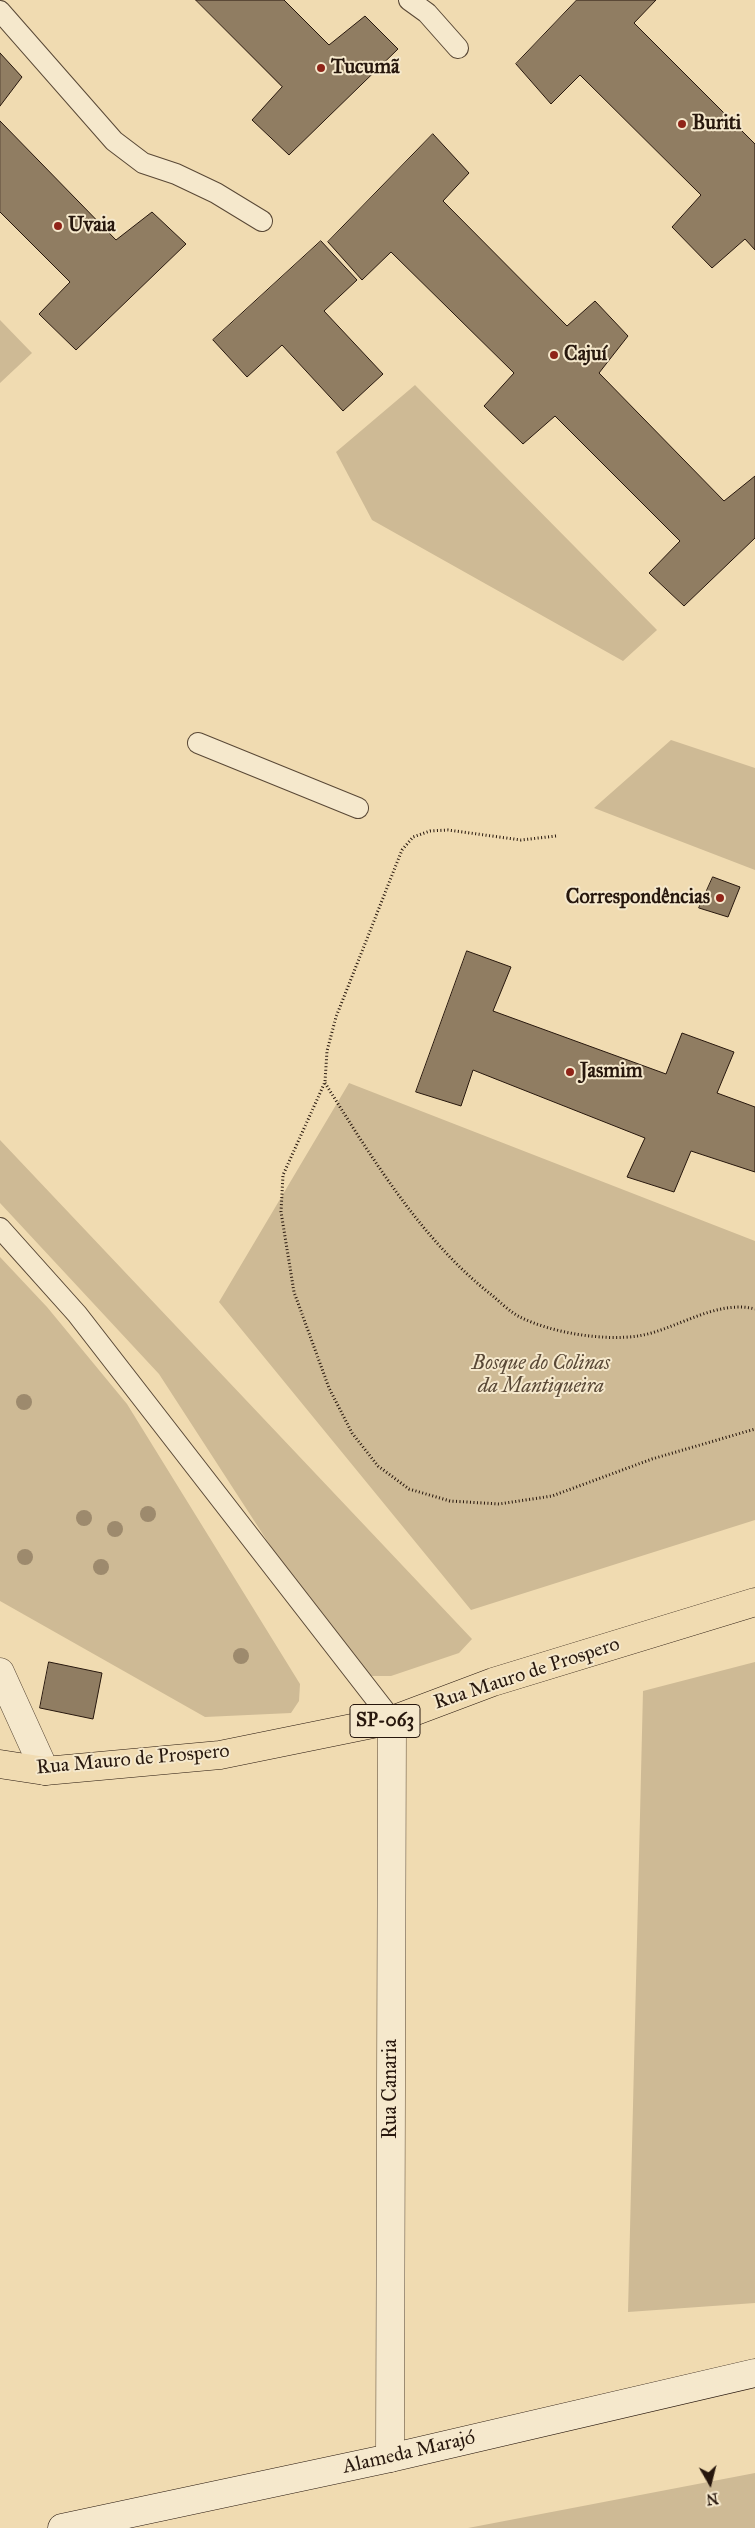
<!DOCTYPE html>
<html>
<head>
<meta charset="utf-8">
<style>
  body { margin:0 }
  #map { position:relative; width:755px; height:2528px; overflow:hidden; background:#f0dbb1; font-family:"IM FELL Great Primer",serif }
  canvas { display:block }
  .north { position:absolute; left:685px; top:2458px; width:50px; height:50px; -webkit-text-stroke:4px #f5e8cc; paint-order:stroke; rotate:172deg; font-size:14px; font-weight:700; line-height:20px; text-align:center; color:#27170d }
  .north::after { content:''; display:block; margin:auto; width:18px; height:22px; background:#27170d; clip-path:polygon(50% 0,100% 100%,50% 72%,0 100%) }
</style>
</head>
<body>
<div id="map">
<canvas width="755" height="2528"></canvas>
<div class="north">N</div>
</div>
<script>
const g = document.querySelector('canvas').getContext('2d');
g.lineJoin = 'round';
function paint(path, color) {
  g.fillStyle = color;
  g.fill(path, 'evenodd');
}
function trace(path, color, width, dash) {
  g.strokeStyle = color;
  g.lineWidth = width;
  g.lineCap = dash ? 'butt' : 'round';
  g.setLineDash(dash || []);
  g.stroke(path);
}
function drawText(font, color, halo, rows, align = 'center') {
  g.font = font + ' "IM FELL Great Primer",serif';
  g.lineWidth = 4;
  g.setLineDash([]);
  g.textBaseline = 'middle';
  g.strokeStyle = halo;
  g.fillStyle = color;
  for (const [text, x, y, turn = 0] of rows) {
    g.save();
    g.translate(x, y);
    g.rotate((+turn || 0) * Math.PI / 180);
    g.textAlign = isNaN(turn) ? turn : align;
    if (halo) g.strokeText(text, 0, 0);
    g.fillText(text, 0, 0);
    g.restore();
  }
}
paint(new Path2D(`
  M0 320 32 353 0 383Z
  M415 385 657 630 623 661 372 520 336 452Z
  M671 740 755 768V870L594 808Z
  M349 1083 755 1241V1520L471 1610 219 1302Z
  M0 1140 472 1639 459 1653 391 1676H367L347 1664 159 1374 0 1203Z
  M0 1257 47 1307 127 1404 300 1684 299 1701 291 1713 205 1717 0 1601Z
  M755 1662V2303L628 2312 643 1691Z
  M755 2473V2528H468Z`), '#ceba95');
const building = new Path2D(`
  M196 0H284L329 45 365 16 398 49 289 155 252 120 282 87Z
  M577 0H656L634 23 755 144V250L745 239 712 268 672 227 701 195 580 75 551 104 516 64Z
  M0 53 22 77 0 106Z
  M0 121 116 240 152 212 186 244 76 350 39 314 70 282 0 212Z
  M433 134 469 173 443 201 567 326 595 301 628 336 599 373 724 501 755 476V538L684 606 649 573 680 541 555 416 523 444 484 406 514 373 391 252 362 280 328 242Z
  M321 241 357 280 324 311 383 374 343 411 282 345 247 377 213 340Z
  M713 877 740 887 728 917 699 908Z
  M467 951 511 967 493 1011 666 1074 682 1033 734 1052 717 1093 755 1107V1172L691 1151 674 1192 627 1177 645 1138 473 1070 461 1106 416 1092Z
  M49 1662 102 1673 93 1719 40 1708Z`);
paint(building, '#907d62');
trace(building, '#27170d', 1);
const lane = new Path2D(`
  M409 0 427 13 458 48
  M0 11 114 141 143 163 176 174 216 193 262 221
  M198 743 358 808
  M0 1228 77 1314 392 1720`);
const street = new Path2D(`
  M0 1672 45 1771
  M390 2458 392 1720`);
const secondary = new Path2D(`
  M62 2528 390 2458 755 2373`);
const primary = new Path2D(`
  M0 1764 45 1771 220 1755 392 1720 493 1682 755 1602`);
trace(lane, '#594836', 22);
trace(street, '#594836', 29);
trace(secondary, '#27170d', 29);
trace(primary, '#27170d', 29);
trace(new Path2D(`
  M556 836 521 840 448 830 430 831 413 837 402 850 336 1017 327 1051 325 1082 283 1175 281 1212 294 1292 329 1388 352 1433 378 1466 409 1489 450 1501 499 1504 552 1496 652 1459 755 1429
  M325 1083C372 1158 422 1241 493 1296 501 1303 510 1312 520 1317 552 1333 603 1341 638 1336 676 1330 716 1299 755 1309`), '#27170d', 3, [1, 2.5]);
trace(lane, '#f5e8cc', 20);
trace(street, '#f5e8cc', 28);
trace(secondary, '#f5e8cc', 28);
trace(primary, '#f0dbb1', 28);
g.fillStyle = '#9d8a6d';
for (const [x, y] of [
  [24,1402],
  [148,1514],
  [84,1518],
  [115,1529],
  [25,1557],
  [101,1567],
  [241,1656]
]) {
  g.beginPath();
  g.arc(x, y, 8, 0, 2 * Math.PI);
  g.fill();
}
for (const [x, y, r, color] of [
  [321,68,5,"#8f2418"],
  [682,124,5,"#8f2418"],
  [58,226,5,"#8f2418"],
  [554,355,5,"#8f2418"],
  [720,898,5,"#8f2418"],
  [570,1072,5,"#8f2418"]
]) {
  const dot = new Path2D();
  dot.arc(x, y, r, 0, 2 * Math.PI);
  g.fillStyle = color;
  g.fill(dot);
  trace(dot, '#f5e8cc', 2);
}
for (const [x, y, w] of [
  [385,1721,70]
]) {
  const box = new Path2D();
  box.roundRect(x - w / 2, y - 16.5, w, 33, 4);
  g.fillStyle = '#f5e8cc';
  g.fill(box);
  trace(box, '#27170d', 1);
}
drawText('bold 19px', '#27170d', null, [
  ["SP-063",385,1721]
]);
drawText('bold 20px', '#27170d', '#f5e8cc', [
  ["Tucumã",331,68],
  ["Buriti",692,124],
  ["Uvaia",68,226],
  ["Cajuí",564,355],
  ["Correspondências",710,898,"right"],
  ["Jasmim",580,1072]
], 'left');
drawText('italic 20px', '#594836', '#f5e8cc', [
  ["Bosque do Colinas",541,1364],
  ["da Mantiqueira",541,1387]
]);
drawText('20px', '#27170d', '#f5e8cc', [
  ["Rua Mauro de Prospero",527,1674,-18],
  ["Rua Mauro de Prospero",133,1760,-5],
  ["Rua Canaria",391,2089,-90],
  ["Alameda Marajó",409,2453,-13]
]);
</script>
</body>
</html>
